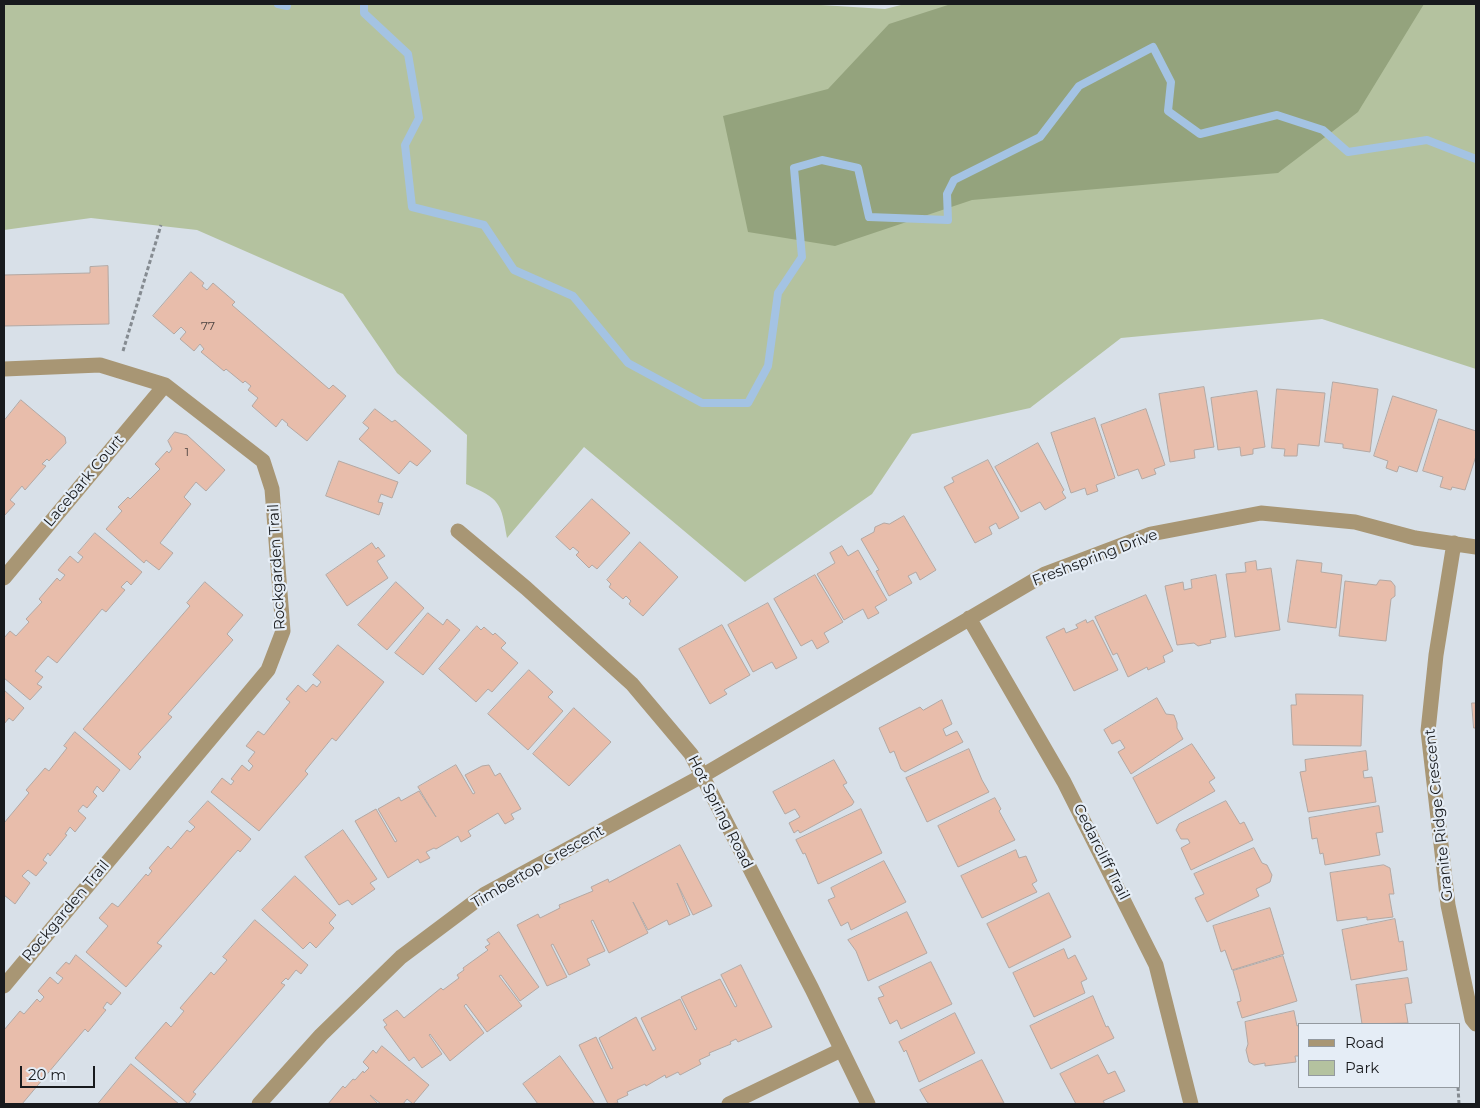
<!DOCTYPE html>
<html>
<head>
<meta charset="utf-8">
<style>
  body { margin:0 }
  #map { position:relative; width:1480px; height:1108px; overflow:hidden; background:#d8e0e8; font-family:Montserrat,sans-serif }
  canvas { display:block }
  .frame { position:absolute; inset:0; border:5px solid #181a1d; pointer-events:none }
  .legend { position:absolute; left:1298px; top:1023px; width:162px; height:65px; box-sizing:border-box; background:#e5edf6; border:1px solid #93999f; margin:0; padding:6px 9px; list-style:none; font-size:15px; color:#181a1d }
  .legend li { display:flex; align-items:center; gap:10px; height:25px }
  .legend b { width:25px; border:1px solid #93999f }
  .scale { position:absolute; left:20px; top:1066px; width:75px; height:22px; box-sizing:border-box; border:2px solid #181a1d; border-top:0; padding-left:6px; font-size:15px; line-height:18px; white-space:nowrap; color:#181a1d; -webkit-text-stroke:4px #e5edf6; paint-order:stroke }
</style>
</head>
<body>
<div id="map">
<canvas width="1480" height="1108"></canvas>
<div class="frame"></div>
<ul class="legend">
<li><b style="height:6px;background:#a89674"></b>Road</li>
<li><b style="height:14px;background:#b4c29f"></b>Park</li>
</ul>
<div class="scale">20 m</div>
</div>
<script>
const g = document.querySelector('canvas').getContext('2d');
g.lineJoin = 'round';
function paint(path, color) {
  g.fillStyle = color;
  g.fill(path, 'evenodd');
}
function trace(path, color, width, dash) {
  g.strokeStyle = color;
  g.lineWidth = width;
  g.lineCap = dash ? 'butt' : 'round';
  g.setLineDash(dash || []);
  g.stroke(path);
}
function drawText(font, color, halo, rows, align = 'center') {
  g.font = font + ' Montserrat,sans-serif';
  g.lineWidth = 4.5;
  g.setLineDash([]);
  g.textBaseline = 'middle';
  g.strokeStyle = halo;
  g.fillStyle = color;
  for (const [text, x, y, turn = 0] of rows) {
    g.save();
    g.translate(x, y);
    g.rotate((+turn || 0) * Math.PI / 180);
    g.textAlign = isNaN(turn) ? turn : align;
    if (halo) g.strokeText(text, 0, 0);
    g.fillText(text, 0, 0);
    g.restore();
  }
}
paint(new Path2D(`
  M4 4H805L885 9 905 4H1476V369L1322 319 1121 338 1030 408 912 434 872 494 745 582 584 447 507 538C501 502 500 499 466 484L467 435 397 373 343 294 197 230 91 218 4 230Z`), '#b4c29f');
paint(new Path2D(`
  M951 4H1424L1358 112 1278 173 972 200 835 246 748 232 723 116 828 89 889 24Z`), '#94a37d');
trace(new Path2D(`
  M278 4 287 6V4
  M364 4V13L408 54 419 118 405 145 412 207 484 225 514 270 573 296 628 363 702 403H748L768 366 778 293 802 257 794 168 822 160 858 168 869 217 948 220 947 194 954 180 1040 137 1079 86 1153 47 1171 82 1168 111 1200 134 1277 115 1323 130 1348 152 1427 140 1476 159`), '#a4c3e3', 8);
const building = new Path2D(`
  M108 266 109 324 4 326V275L90 273V267Z
  M191 272 204 283 202 286 207 290 213 283 235 302 232 305 329 389 333 385 346 396 307 441 287 425 288 424 282 419 276 427 252 406 258 398 248 390 251 386 245 381 243 383 226 369 224 371 201 352 204 349 200 344 194 351 180 339 186 332 181 327 174 334 153 316Z
  M1333 382 1378 389 1370 452 1343 448V444L1325 442Z
  M1204 387 1214 447 1194 450 1195 458 1170 462 1159 394Z
  M1277 389 1325 393 1319 446 1298 444 1297 456H1284L1285 449 1272 448Z
  M1257 391 1265 447 1253 449V454L1241 456 1240 447 1218 450 1211 398Z
  M1393 396 1437 410 1417 472 1399 466 1397 472 1386 468 1388 461 1374 456Z
  M21 400 65 437 66 443 49 461 47 459 42 464 46 466 25 490 22 486 10 500 15 504 4 516V421Z
  M375 409 392 422 395 420 431 451 417 466 410 461 399 474 359 439 369 428 363 423Z
  M1146 409 1165 465 1154 469 1156 474 1142 479 1138 469 1118 476 1101 425Z
  M1095 418 1115 478 1096 485 1098 491 1087 495 1085 488 1071 493 1051 433Z
  M1439 419 1476 431V456L1465 490 1452 487 1451 490 1440 487 1443 477 1423 471Z
  M175 432 187 435 225 470 206 491 196 482 184 497 191 504 160 543 173 553 159 570 146 560 144 563 106 529 122 511 118 507 128 497 130 499 160 469 155 464 167 451 169 453 172 449 168 441Z
  M1038 443 1064 490 1062 492 1066 498 1045 510 1040 502 1021 512 995 467Z
  M988 460 1019 518 999 529 996 523 989 527 992 534 975 543 944 487 954 482 952 478Z
  M339 461 398 482 392 498 381 494 378 502 383 503 379 515 326 496Z
  M592 499 630 533 597 569 592 565 589 568 576 555 579 552 573 547 570 550 556 537Z
  M904 516 936 570 920 580 916 572 908 576 912 583 889 596 876 571 879 570 861 539 874 532 875 527 884 523 889 524Z
  M95 533 142 572 131 585 127 581 121 587 125 590 106 612 102 609 57 663 48 656 35 671 43 677 37 684 42 687 30 700 4 678V638L10 631 16 636 29 622 26 619 42 602 39 599 57 578 60 581 65 575 58 570 70 556 78 563 83 557 78 553Z
  M640 542 678 577 643 616 629 604 631 601 626 596 623 599 609 587 611 584 607 580Z
  M372 543 376 549 378 547 385 556 377 561 388 578 347 606 326 575Z
  M842 546 848 556 858 550 887 600 875 607 879 613 868 619 863 609 844 620 817 574 835 563 830 553Z
  M1297 560 1322 563 1321 572 1342 575 1336 628 1288 622Z
  M1256 561 1257 570 1271 568 1280 630 1235 637 1226 574 1246 572 1245 563Z
  M815 575 843 622 824 633 829 642 817 649 812 640 801 646 774 599Z
  M1216 575 1226 637 1210 640 1211 643 1198 646 1194 643 1177 645 1165 586 1183 582 1184 590 1192 588 1191 580Z
  M1380 580 1391 581 1395 586V596L1391 599 1386 641 1339 636 1345 581 1376 585Z
  M205 582 243 615 227 634 233 640 168 714 172 717 138 754 141 757 130 770 83 729 190 606 187 603Z
  M396 582 424 608 387 650 358 625Z
  M1146 595 1173 651 1163 656 1165 662 1148 670 1147 667 1128 677 1117 653 1113 655 1095 617Z
  M768 603 797 658 776 669 772 662 753 672 728 625Z
  M428 613 443 625 447 619 460 630 423 675 395 653Z
  M1086 620 1087 623 1093 620 1118 670 1074 691 1046 637 1064 628 1066 633 1078 628 1076 625Z
  M722 625 750 675 724 690 727 694 710 704 679 649Z
  M477 626 481 630 484 627 493 635 495 633 506 643 501 648 518 663 492 692 488 689 476 702 439 669Z
  M338 645 384 682 336 741 332 738 305 771 308 774 259 831 211 792 222 778 231 785 234 781 231 779 242 765 249 771 253 766 248 761 255 752 246 746 258 731 264 735 290 702 286 699 298 685 306 692 313 684 317 687 321 682 313 675Z
  M529 670 553 692 548 697 563 711 528 750 488 714Z
  M4 690 24 708 13 721 9 718 4 724Z
  M1296 694 1363 695 1361 746 1293 745 1291 705H1296Z
  M1157 698 1166 714 1174 715 1177 723V728L1183 739 1131 774 1118 752 1125 748 1120 740 1112 744 1104 730Z
  M942 700 952 724 943 729 946 736 957 731 963 742 905 772 901 769 894 751 890 753 879 728 920 707 923 710Z
  M1472 703H1476V728H1474Z
  M574 708 611 742 569 786 533 754Z
  M75 732 120 770 103 792 97 786 93 792 97 796 87 808 83 805 78 811 86 818 75 832 70 827 65 834 67 835 50 856 48 853 43 860 47 863 36 876 28 870 22 876 30 883 15 904 4 895V823L29 793 26 790 45 768 49 771 67 748 64 746Z
  M1192 744 1215 778 1209 782 1215 791 1157 824 1133 778Z
  M969 749 982 780 989 792 927 822 906 778Z
  M1366 751 1368 770 1363 771 1364 778 1372 777 1376 802 1308 812 1300 772 1306 771 1305 760Z
  M834 760 847 783 843 785 854 802 852 805 800 833 798 830 794 833 789 823 800 817 795 809 785 814 773 792Z
  M456 765 473 794 475 793 465 775 482 766 489 765 495 776 500 773 521 809 511 814 514 819 505 824 498 813 468 831 471 836 461 842 458 836 436 849 434 848 426 852 430 858 420 863 418 859 388 878 355 821 376 809 395 842 397 841 378 809 399 797 401 801 419 791 436 817 418 787Z
  M995 798 1001 809 999 811 1015 840 958 867 938 826Z
  M208 801 251 839 240 852 238 850 157 943 162 946 126 987 86 952 108 926 99 918 112 903 118 907 146 874 148 876 152 871 149 868 168 846 171 849 187 830 190 832 195 827 189 822Z
  M1226 801 1240 824 1244 822 1253 840 1191 870 1181 848 1190 843 1188 839H1181L1176 830 1179 824Z
  M1379 806 1383 832 1376 833 1380 855 1325 865 1323 853 1320 854 1317 838 1312 839 1309 818Z
  M861 809 882 853 818 884 805 853 803 854 796 840Z
  M343 830 377 879 370 883 375 889 352 905 348 900 339 905 305 857Z
  M680 845 712 906 693 915 677 883 690 915 669 925 667 920 648 930 633 902 648 933 609 953 593 920 591 921 605 951 587 959 590 965 569 975 553 944 551 945 567 977 547 986 517 925 538 914 540 918 560 908 559 905 593 891 591 887 608 879 609 882Z
  M1254 848 1262 863 1267 865 1272 875 1270 882 1256 889 1259 896 1207 922 1195 898 1204 894 1194 874Z
  M1016 850 1019 858 1026 856 1037 881 1032 884 1037 892 982 918 961 876Z
  M884 861 906 902 851 930 848 922 841 926 828 900 835 897 831 888Z
  M1384 865 1390 868 1394 894H1389L1393 917 1367 920V917L1337 921 1330 873Z
  M295 876 336 915 329 923 334 928 316 948 310 942 303 949 262 910Z
  M1049 893 1071 937 1009 968 987 924Z
  M1270 908 1284 954 1232 970 1225 950 1221 952 1213 926Z
  M907 912 927 953 868 981 856 951 848 940Z
  M1395 919 1399 942 1403 941 1407 970 1351 980 1342 930Z
  M255 920 308 965 301 974 296 970 288 980 286 978 281 983 285 985 193 1092 196 1094 188 1104 135 1058 166 1022 171 1027 184 1011 180 1008 211 972 214 975 227 960 223 957Z
  M499 932 539 987 520 1001 501 975 499 976 522 1006 487 1032 466 1004 464 1006 484 1033 450 1061 430 1034 429 1035 442 1054 422 1068 414 1057 409 1061 384 1027 387 1025 383 1020 397 1010 404 1018 441 988 443 990 459 978 457 975 464 970 463 968 488 950 485 947 490 944 487 940Z
  M1064 949 1068 959 1075 955 1087 979 1081 982 1085 993 1034 1017 1013 973Z
  M76 955 121 993 111 1005 107 1002 103 1008 106 1010 88 1032 85 1029 22 1104H4V1030L20 1011 24 1014 37 999 40 1002 44 997 38 991 50 977 58 984 63 978 56 973 66 962 69 964Z
  M1283 956 1297 1001 1242 1018 1237 1002 1241 1001 1239 992 1233 971Z
  M931 962 952 1004 901 1029 897 1020 890 1024 878 998 884 996 879 987Z
  M741 965 772 1027 738 1042 736 1039 730 1042 731 1044 709 1053 710 1055 699 1060 701 1064 680 1075 678 1072 666 1078 665 1075 646 1086 645 1084 627 1092 628 1095 617 1100 618 1103 608 1104 579 1045 596 1037 611 1069 613 1068 599 1038 636 1017 653 1051 656 1049 641 1018 680 999 695 1030 697 1029 681 997 720 979 735 1007 737 1006 721 975Z
  M1408 978 1412 1003 1405 1004 1408 1023 1362 1024 1356 985Z
  M1093 996 1106 1027 1108 1026 1114 1038 1051 1069 1030 1026Z
  M1294 1011 1297 1026 1299 1025V1056H1295L1296 1062 1265 1066V1063L1254 1065 1249 1062 1246 1050 1248 1044 1245 1022Z
  M955 1013 975 1053 919 1082 906 1050 904 1052 899 1042Z
  M382 1046 429 1085 413 1104 407 1099 403 1104H381L370 1095 378 1104H328L343 1086 345 1088 353 1079 355 1080 363 1071 364 1073 369 1068 363 1062 373 1050 376 1053Z
  M1098 1055 1108 1074 1115 1071 1125 1091 1103 1101 1105 1104H1076L1060 1074Z
  M560 1056 595 1104H538L523 1084Z
  M982 1060 1004 1103 930 1104 927 1102 920 1090Z
  M131 1064 179 1104H98Z`);
paint(building, '#e8bdab');
trace(building, '#b3a8a3', 1);
trace(new Path2D(`
  M123 351 161 225
  M1458 1087 1459 1104`), '#858b91', 3, [4, 2.5]);
trace(new Path2D(`
  M4 369 100 365 165 385 263 461 272 489 283 631 268 670 4 986
  M458 531 526 588 632 684 691 754 812 989 868 1104
  M1454 543 1436 655 1428 731 1448 905 1472 1019 1476 1024
  M4 578 165 385
  M969 618 1064 782 1156 965 1191 1104
  M259 1104 321 1035 401 957 485 894 702 776 1045 574 1151 534 1261 513 1355 522 1415 538 1476 547
  M729 1104 841 1050`), '#a89674', 15);
drawText('12px', '#4c4340', null, [
  ["77",208,326],
  ["1",187,452]
]);
drawText('15px', '#181a1d', '#e5edf6', [
  ["Lacebark Court",84,481,-50],
  ["Freshspring Drive",1095,558,-21],
  ["Rockgarden Trail",277,567,-93],
  ["Hot Spring Road",720,812,63],
  ["Granite Ridge Crescent",1439,815,-96],
  ["Cedarcliff Trail",1101,852,63],
  ["Timbertop Crescent",538,867,-30],
  ["Rockgarden Trail",66,911,-50]
]);
</script>
</body>
</html>
